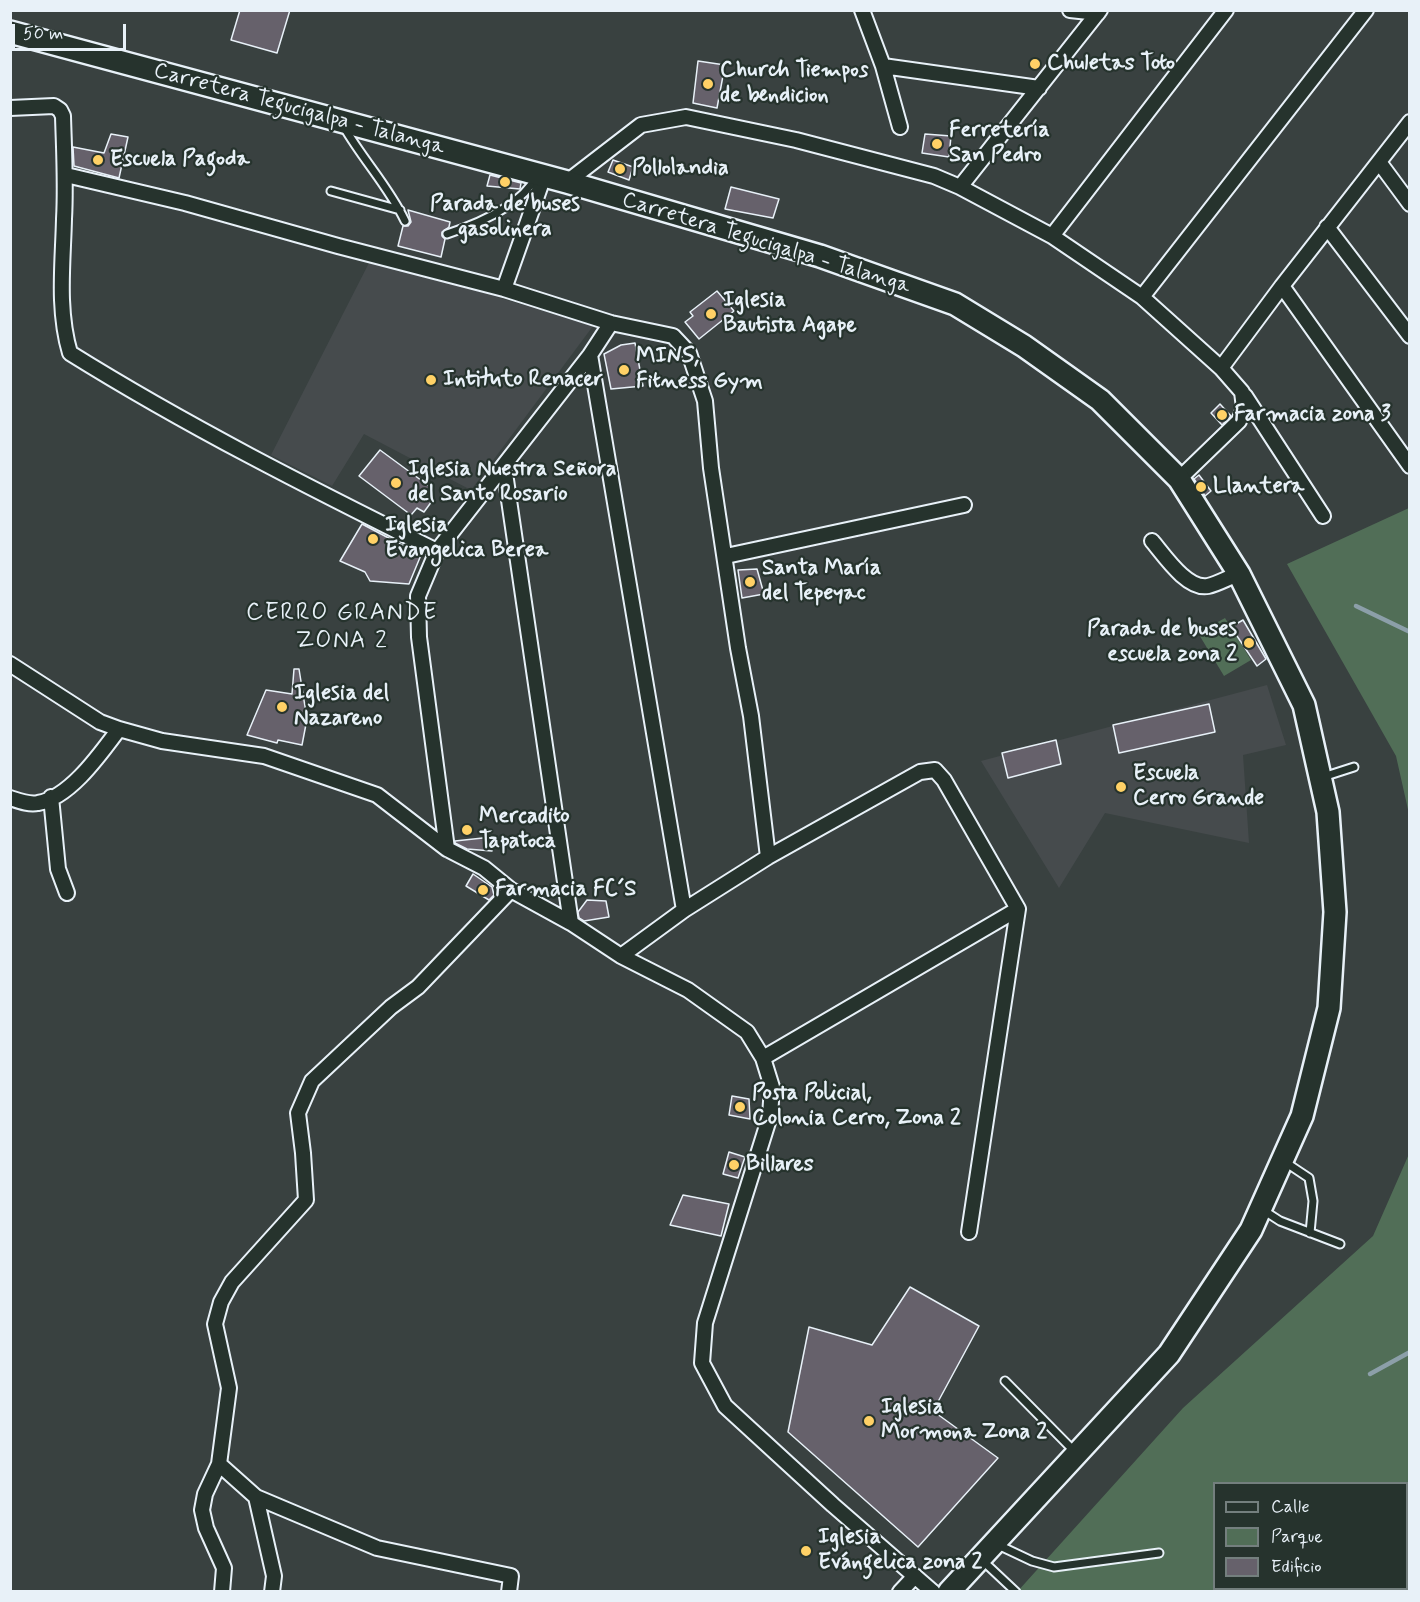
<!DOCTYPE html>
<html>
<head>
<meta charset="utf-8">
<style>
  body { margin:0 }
  #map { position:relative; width:1420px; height:1602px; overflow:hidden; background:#394140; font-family:Mynerve,sans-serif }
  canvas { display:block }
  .frame { position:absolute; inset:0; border:12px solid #e8f1f8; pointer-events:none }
  .legend { position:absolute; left:1213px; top:1482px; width:195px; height:108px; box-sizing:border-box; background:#26332d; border:2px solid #747f7e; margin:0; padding:8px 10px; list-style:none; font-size:18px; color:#e8f1f8 }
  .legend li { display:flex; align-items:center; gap:12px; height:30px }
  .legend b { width:30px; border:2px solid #747f7e }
  .scale { position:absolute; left:12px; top:24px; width:114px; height:27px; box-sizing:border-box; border:3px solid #e8f1f8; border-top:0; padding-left:8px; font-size:18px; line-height:21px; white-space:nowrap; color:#e8f1f8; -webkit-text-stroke:4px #26332d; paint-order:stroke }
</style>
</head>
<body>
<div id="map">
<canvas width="1420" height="1602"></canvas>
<div class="frame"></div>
<ul class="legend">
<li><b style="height:8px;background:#26332d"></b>Calle</li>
<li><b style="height:16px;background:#516e57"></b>Parque</li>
<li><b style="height:16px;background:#66616b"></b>Edificio</li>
</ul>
<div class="scale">50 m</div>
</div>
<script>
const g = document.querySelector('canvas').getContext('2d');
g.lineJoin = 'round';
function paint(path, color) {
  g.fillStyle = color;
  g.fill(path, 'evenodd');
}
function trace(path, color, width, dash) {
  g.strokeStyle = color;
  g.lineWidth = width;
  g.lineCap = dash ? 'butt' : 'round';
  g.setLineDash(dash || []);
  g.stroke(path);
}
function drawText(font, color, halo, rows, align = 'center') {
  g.font = font + ' Mynerve,sans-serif';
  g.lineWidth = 4.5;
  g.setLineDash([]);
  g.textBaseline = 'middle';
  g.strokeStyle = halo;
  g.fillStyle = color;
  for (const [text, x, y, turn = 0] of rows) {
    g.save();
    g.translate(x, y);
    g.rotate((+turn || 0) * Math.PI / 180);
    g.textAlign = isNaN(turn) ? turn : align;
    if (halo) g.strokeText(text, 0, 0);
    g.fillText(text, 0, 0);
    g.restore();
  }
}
paint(new Path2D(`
  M371 259 593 326 471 490 364 434 332 486 271 455Z
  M1267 685 1286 745 1243 755 1249 843 1105 813 1059 888 981 761Z`), '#464b4d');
paint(new Path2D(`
  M1409 508V814L1396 756 1287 564Z
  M1225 618 1251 660 1224 676 1198 633Z
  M1409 1154V1591L1017 1592 1183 1408 1373 1236ZM1214 1484H1406V1588H1214Z`), '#516e57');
trace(new Path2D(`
  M1356 606 1410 632
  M1370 1374 1410 1352`), '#8c9fa9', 4.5);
const building = new Path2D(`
  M240 10H290L277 53 231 40Z
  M698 61 725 65 717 108 693 103Z
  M111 134 128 137 119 178 74 166 73 147 104 153Z
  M925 134 951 136 949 157 922 153Z
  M613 160 633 167 629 180 608 172Z
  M490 175 521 183 520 189 487 186Z
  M731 187 779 199 773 218 725 209Z
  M408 210 450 222 449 227 442 232V236L445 239 441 257 398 246 403 226H408L411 222Z
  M717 291 734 311 699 339 685 322 693 316 690 312Z
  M635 343 643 386 611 389 604 354 621 345Z
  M1220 404 1231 416 1222 425 1211 413Z
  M380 450 433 489 429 497 432 501 424 512 417 508 411 515 359 476Z
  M1199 475 1211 491 1205 496 1194 479Z
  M362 524 421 555 409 584 370 581 365 572 340 561Z
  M757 569 764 594 742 598 738 570Z
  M1243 620 1266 659 1257 666 1231 627Z
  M294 669H299L307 719 302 745 278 740 277 743 247 735 266 690 292 694Z
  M1209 704 1215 732 1119 753 1113 725Z
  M1056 740 1061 764 1008 778 1002 753Z
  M492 837V851L467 849 455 843V841Z
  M473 874 492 887 494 895 489 900 466 886Z
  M587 900 606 901 609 917 584 921 579 918 578 912Z
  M732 1096 749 1099 750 1119 729 1115Z
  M729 1152 745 1157 738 1178 723 1174Z
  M683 1195 729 1204 721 1236 670 1225Z
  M910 1287 979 1326 933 1411 998 1458 918 1547 788 1432 809 1327 872 1345Z`);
paint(building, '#66616b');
trace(building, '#e8f1f8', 1.5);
const service = new Path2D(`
  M344 127C363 160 389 187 405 221
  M331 191 400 210
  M447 234C477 224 521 206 536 177
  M1323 777 1354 767
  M1285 1162 1309 1178 1313 1201 1310 1233
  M1263 1210 1280 1221 1340 1244
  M1005 1381 1075 1452
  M996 1544 1032 1561 1054 1567 1159 1553
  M983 1561 1016 1592`);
const minor = new Path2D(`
  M862 10 883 66 900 127
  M1070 10 1098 13
  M883 66 1039 88
  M10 108 54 106 60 110 63 116C64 151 66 184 64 219 63 263 57 309 70 353 187 426 312 489 437 551
  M1379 162 1410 204
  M66 175 185 203 338 246 504 289 611 323 673 336 689 353 705 401 711 468 738 648 751 716 768 857
  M567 182 641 125 686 117 796 140 934 176 960 187 1052 236 1142 297 1221 368 1242 392 1244 408 1239 421 1179 479
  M960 187 1100 10
  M1327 227 1410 336
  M1052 236 1226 10
  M1282 286 1410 466
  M504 289 544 176
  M1142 297 1366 10
  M590 355 684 910
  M1221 368 1282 286 1410 122
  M1245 396 1323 516
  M504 466 571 923
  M1152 541C1164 555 1187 590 1208 586 1218 584 1229 577 1239 574
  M726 556 964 505
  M10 664 100 722 119 729 162 741 264 756 377 795 447 849 484 868 511 890 571 923 621 956 688 990 747 1032 763 1058 772 1087 770 1116 705 1323 702 1363 725 1406 833 1505 933 1592
  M51 797 58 869 67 893
  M10 798C19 801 29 805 38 803 70 798 101 753 119 729
  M447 849 419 637 418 596 437 551 590 355 611 323
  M621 956 684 910 768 857 920 772 935 770 944 780 1018 909 969 1232
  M763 1058 1018 909
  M219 1464 256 1497 377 1548 511 1576 509 1592
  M256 1497 274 1576 272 1592
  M222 1592 224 1568 206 1528 202 1510 205 1494 219 1464 229 1388 215 1324 221 1302 232 1282 306 1200 303 1153 298 1113 312 1081 391 1007 418 987 511 890
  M900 1592 915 1576`);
const primary = new Path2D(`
  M10 32 567 182 820 256 955 304 1024 346 1100 400 1179 479 1239 574 1304 705 1328 812 1335 912 1329 1008 1302 1116 1251 1230 1169 1354 949 1592`);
trace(service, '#e8f1f8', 11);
trace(minor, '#e8f1f8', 18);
trace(primary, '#e8f1f8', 26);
trace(service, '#26332d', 7);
trace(minor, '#26332d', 14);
trace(primary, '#26332d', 21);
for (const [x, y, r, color] of [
  [1035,64,6,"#ffd166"],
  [708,84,6,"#ffd166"],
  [937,144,6,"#ffd166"],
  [98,160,6,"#ffd166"],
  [620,169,6,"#ffd166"],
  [505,182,6,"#ffd166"],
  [711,314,6,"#ffd166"],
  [624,370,6,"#ffd166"],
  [431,380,6,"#ffd166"],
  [1222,415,6,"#ffd166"],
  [396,483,6,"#ffd166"],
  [1201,487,6,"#ffd166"],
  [373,539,6,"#ffd166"],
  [750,582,6,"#ffd166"],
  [1249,643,6,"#ffd166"],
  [282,707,6,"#ffd166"],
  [1121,787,6,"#ffd166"],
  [467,830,6,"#ffd166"],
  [483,890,6,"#ffd166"],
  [740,1107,6,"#ffd166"],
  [734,1165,6,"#ffd166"],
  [869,1421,6,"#ffd166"],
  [806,1551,6,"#ffd166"]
]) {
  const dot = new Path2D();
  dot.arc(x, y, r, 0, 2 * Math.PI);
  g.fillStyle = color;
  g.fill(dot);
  trace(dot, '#26332d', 2);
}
drawText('bold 22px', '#e8f1f8', '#26332d', [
  ["Chuletas Toto",1047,64],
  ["Church Tiempos",720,71],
  ["de bendicion",720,96],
  ["Ferretería",949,131],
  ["San Pedro",949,156],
  ["Escuela Pagoda",110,160],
  ["Pollolandia",632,169],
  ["Parada de buses",505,205,"center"],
  ["gasolinera",505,230,"center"],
  ["Iglesia",723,301],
  ["Bautista Agape",723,326],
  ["MINS,",636,357],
  ["Fitness Gym",636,382],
  ["Intituto Renacer",443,380],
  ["Farmacia zona 3",1234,415],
  ["Iglesia Nuestra Señora",408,470],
  ["del Santo Rosario",408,495],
  ["Llantera",1213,487],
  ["Iglesia",385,526],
  ["Evangelica Berea",385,551],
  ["Santa María",762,569],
  ["del Tepeyac",762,594],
  ["Parada de buses",1237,630,"right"],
  ["escuela zona 2",1237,655,"right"],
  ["Iglesia del",294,694],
  ["Nazareno",294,719],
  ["Escuela",1133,774],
  ["Cerro Grande",1133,799],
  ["Mercadito",479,817],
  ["Tapatoca",479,842],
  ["Farmacia FC´S",495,890],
  ["Posta Policial,",752,1094],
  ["Colonia Cerro, Zona 2",752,1119],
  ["Billares",746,1165],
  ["Iglesia",881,1408],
  ["Mormona Zona 2",881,1433],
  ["Iglesia",818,1538],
  ["Evángelica zona 2",818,1563]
], 'left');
drawText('22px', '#e8f1f8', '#26332d', [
  ["Carretera Tegucigalpa - Talanga",299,110,15],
  ["Carretera Tegucigalpa - Talanga",766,244,17]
]);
g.letterSpacing = '1.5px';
drawText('24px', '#e8f1f8', '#26332d', [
  ["CERRO GRANDE",342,614],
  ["ZONA 2",342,642]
]);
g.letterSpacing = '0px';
</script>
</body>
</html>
